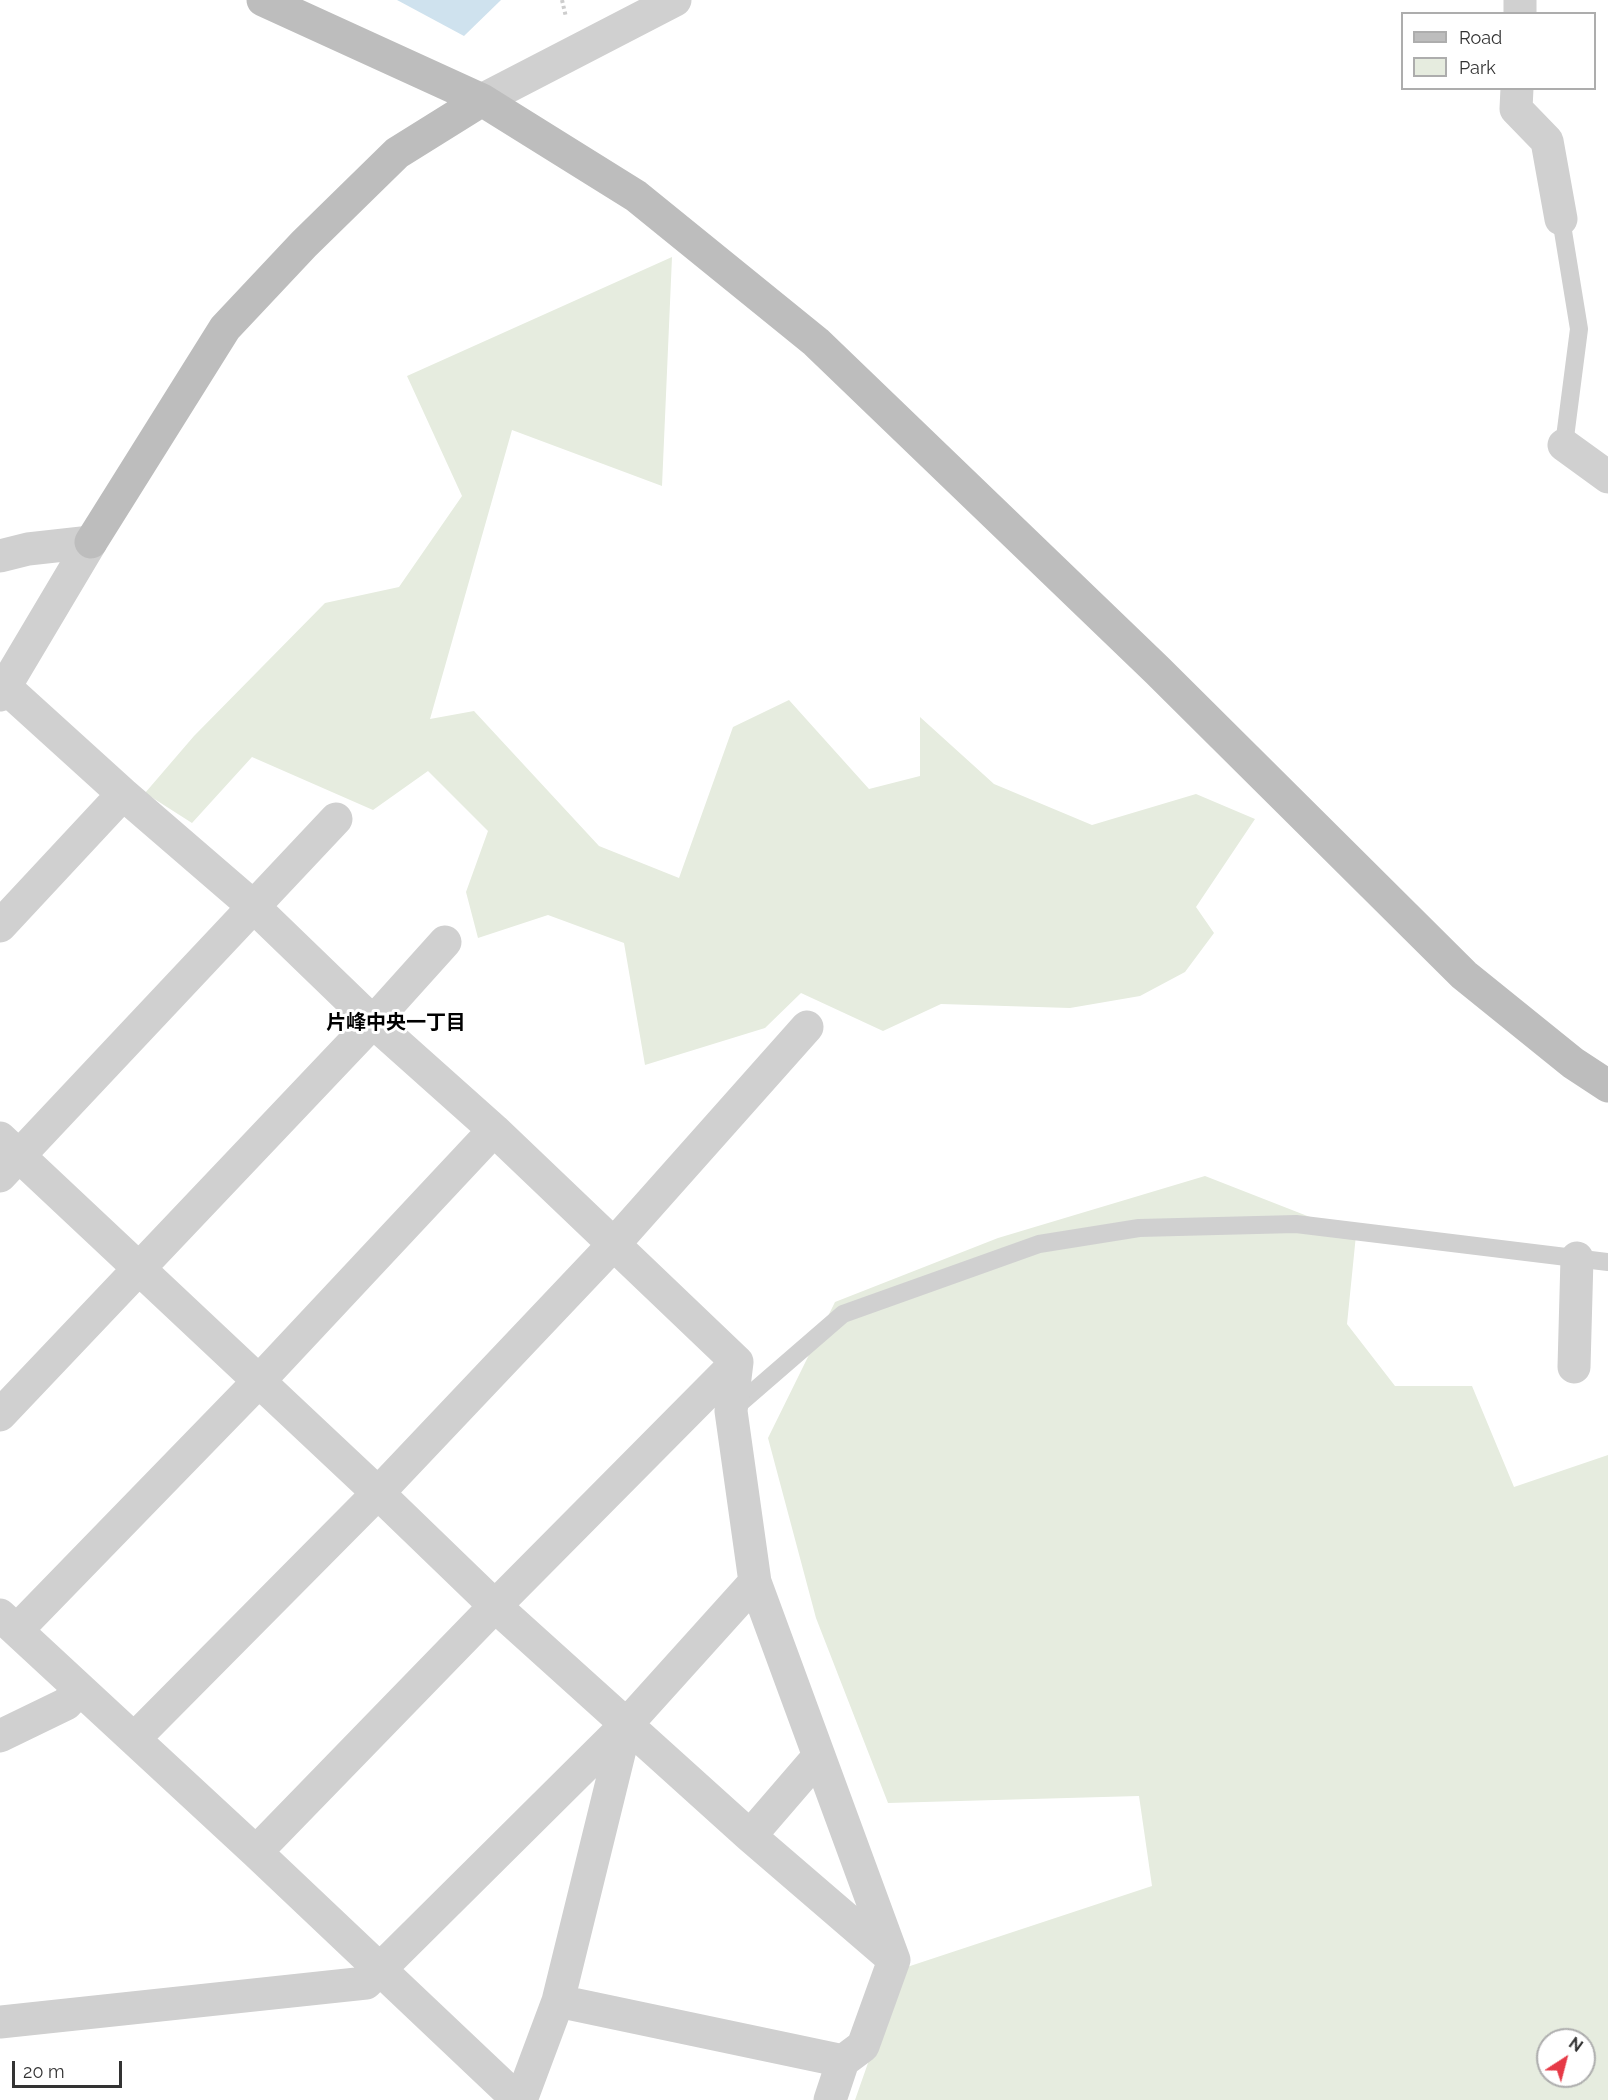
<!DOCTYPE html>
<html>
<head>
<meta charset="utf-8">
<style>
  body { margin:0 }
  #map { position:relative; width:1608px; height:2100px; overflow:hidden; background:#fff; font-family:Raleway,sans-serif }
  canvas { display:block }
  .legend { position:absolute; left:1401px; top:12px; width:195px; height:78px; box-sizing:border-box; background:#fff; border:2px solid #adadad; margin:0; padding:8px 10px; list-style:none; font-size:18px; color:#333 }
  .legend li { display:flex; align-items:center; gap:12px; height:30px }
  .legend b { width:30px; border:2px solid #adadad }
  .north { position:absolute; left:1536px; top:2028px; width:60px; height:60px; box-sizing:border-box; background:#fff; border:2px solid #adadad; border-radius:50%; rotate:36deg; font-size:16px; font-weight:700; line-height:24px; text-align:center; color:#333 }
  .north::after { content:''; display:block; margin:auto; width:21px; height:27px; background:#e63946; clip-path:polygon(50% 0,100% 100%,50% 72%,0 100%) }
  .scale { position:absolute; left:12px; top:2061px; width:110px; height:27px; box-sizing:border-box; border:3px solid #333; border-top:0; padding-left:8px; font-size:18px; line-height:21px; white-space:nowrap; color:#333; -webkit-text-stroke:4px #fff; paint-order:stroke }
</style>
</head>
<body>
<div id="map">
<canvas width="1608" height="2100"></canvas>
<ul class="legend">
<li><b style="height:8px;background:#bdbdbd"></b>Road</li>
<li><b style="height:16px;background:#e6ecdf"></b>Park</li>
</ul>
<div class="north">N</div>
<div class="scale">20 m</div>
</div>
<script>
const g = document.querySelector('canvas').getContext('2d');
g.lineJoin = 'round';
function paint(path, color) {
  g.fillStyle = color;
  g.fill(path, 'evenodd');
}
function trace(path, color, width, dash) {
  g.strokeStyle = color;
  g.lineWidth = width;
  g.lineCap = dash ? 'butt' : 'round';
  g.setLineDash(dash || []);
  g.stroke(path);
}
function drawText(font, color, halo, rows, align = 'center') {
  g.font = font + ' Raleway,"Noto Sans JP",sans-serif';
  g.lineWidth = 6;
  g.setLineDash([]);
  g.textBaseline = 'middle';
  g.strokeStyle = halo;
  g.fillStyle = color;
  for (const [text, x, y, turn = 0] of rows) {
    g.save();
    g.translate(x, y);
    g.rotate((+turn || 0) * Math.PI / 180);
    g.textAlign = isNaN(turn) ? turn : align;
    if (halo) g.strokeText(text, 0, 0);
    g.fillText(text, 0, 0);
    g.restore();
  }
}
paint(new Path2D(`
  M672 257 662 486 512 430 430 719 474 711 599 846 679 878 733 727 789 700 869 789 920 776V717L994 784 1092 825 1196 794 1255 819 1196 907 1214 933 1185 972 1140 996 1070 1008 941 1004 883 1031 801 993 765 1028 645 1065 624 943 548 915 478 938 466 892 488 831 428 771 373 810 252 757 192 823 145 793 194 736 325 603 399 587 462 496 407 376Z
  M1205 1176 1356 1235 1347 1324 1395 1386H1472L1514 1487 1608 1455V2100H855L901 1969 1152 1886 1139 1796 888 1803 816 1618 768 1438 835 1302 998 1238ZM1548 2040H1584V2076H1548Z`), '#e6ecdf');
paint(new Path2D(`
  M397 0H501L464 36Z`), '#cfe2ee');
trace(new Path2D(`
  M562 0 566 17`), '#cdcdcd', 4, [3, 3]);
trace(new Path2D(`
  M1561 219 1579 329 1564 445
  M731 1411 843 1314 1039 1244 1139 1228 1296 1224 1608 1262`), '#d0d0d0', 18);
trace(new Path2D(`
  M1520 14V0
  M1517 88 1516 109 1547 141 1561 219
  M482 100 675 0
  M1564 445 1608 477
  M0 556 28 549 91 542
  M5 687 123 794 254 907 373 1022 494 1130 737 1362 731 1411 755 1582 894 1960 863 2046 843 2061 830 2100
  M0 695 91 542
  M0 926 123 794
  M0 1138 378 1493 495 1606 750 1836 893 1959
  M0 1176 336 819
  M1574 1367 1577 1258
  M0 1415 373 1022 445 942
  M0 1615 256 1852 518 2100
  M17 1630 259 1381 494 1130
  M0 1736 66 1704 80 1689
  M134 1739 378 1493 614 1244 807 1027
  M750 1836 819 1756
  M256 1852 495 1606 737 1362
  M558 2001 843 2061
  M0 2022 366 1983 626 1725 755 1582
  M521 2100 558 2001 626 1725`), '#d0d0d0', 33);
trace(new Path2D(`
  M263 0 482 100 636 196 816 342 1157 670 1464 975 1573 1063 1608 1086
  M91 542 225 328 304 244 397 153 482 100`), '#bdbdbd', 33);
drawText('bold 20px', '#000', '#fff', [
  ["片峰中央一丁目",396,1023]
]);
</script>
</body>
</html>
